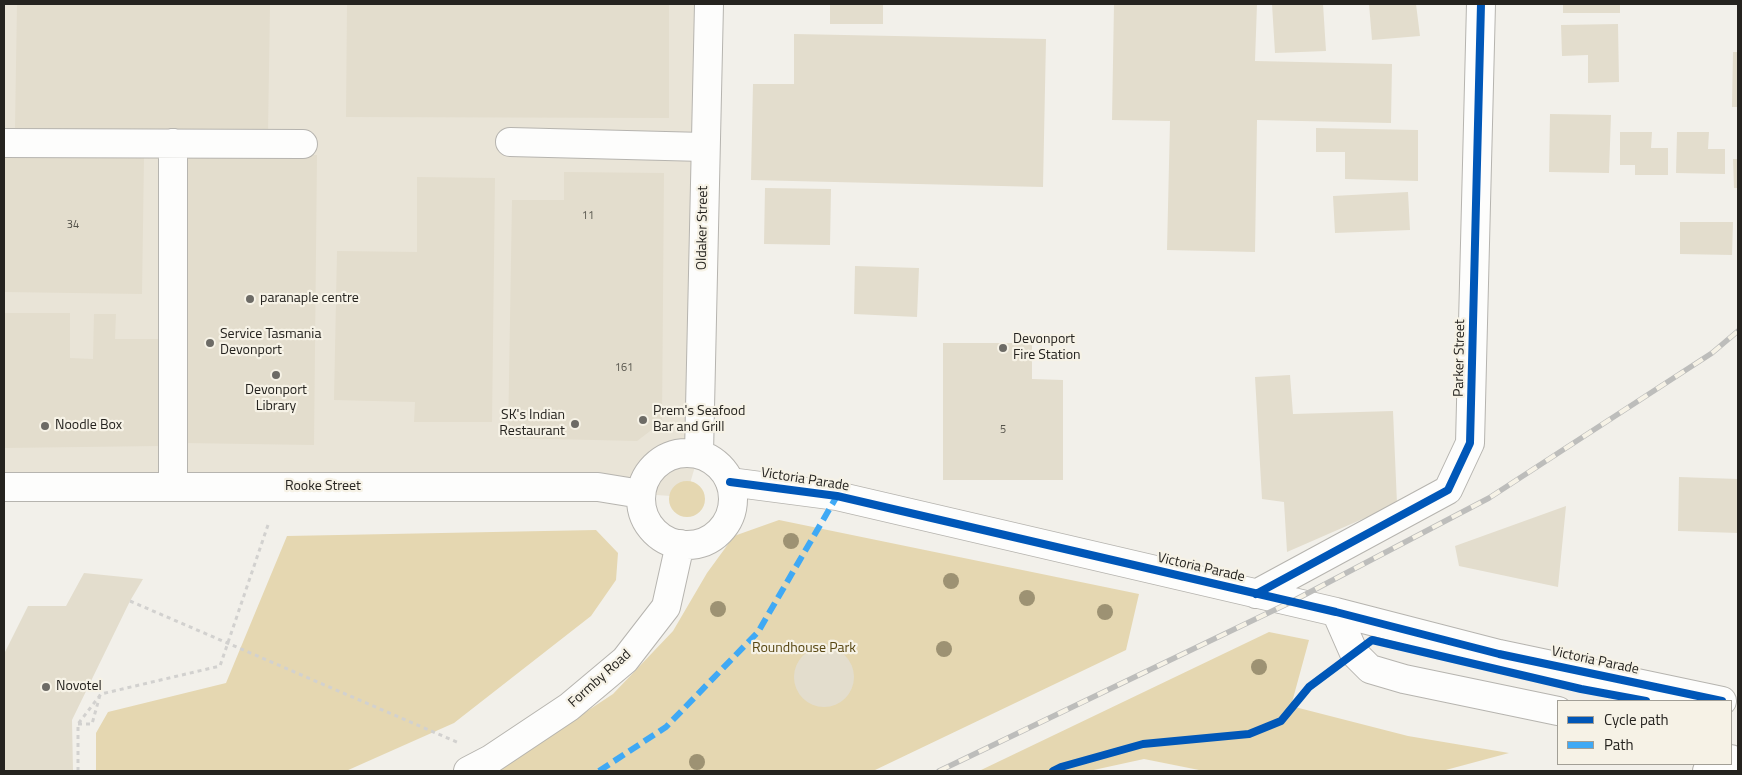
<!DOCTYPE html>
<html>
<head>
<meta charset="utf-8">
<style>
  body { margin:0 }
  #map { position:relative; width:1742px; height:775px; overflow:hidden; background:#f2f0ea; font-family:"Titillium Web",sans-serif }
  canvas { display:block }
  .frame { position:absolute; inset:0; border:5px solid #25231f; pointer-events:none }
  .legend { position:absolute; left:1557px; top:700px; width:175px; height:65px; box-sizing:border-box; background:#f6f2e6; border:1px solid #a29f96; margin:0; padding:6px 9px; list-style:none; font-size:15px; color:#25231f }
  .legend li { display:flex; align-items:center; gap:10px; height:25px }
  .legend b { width:25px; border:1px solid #a29f96 }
</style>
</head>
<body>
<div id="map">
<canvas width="1742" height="775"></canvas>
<div class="frame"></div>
<ul class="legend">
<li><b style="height:6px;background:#0057b8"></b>Cycle path</li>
<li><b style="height:6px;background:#3fa9f5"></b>Path</li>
</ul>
</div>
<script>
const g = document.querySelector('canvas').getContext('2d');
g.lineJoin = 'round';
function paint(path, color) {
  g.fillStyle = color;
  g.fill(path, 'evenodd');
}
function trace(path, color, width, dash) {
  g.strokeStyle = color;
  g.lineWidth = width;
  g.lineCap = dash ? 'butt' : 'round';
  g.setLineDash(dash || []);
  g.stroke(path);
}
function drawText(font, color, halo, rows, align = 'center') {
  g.font = font + ' "Titillium Web",sans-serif';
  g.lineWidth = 4.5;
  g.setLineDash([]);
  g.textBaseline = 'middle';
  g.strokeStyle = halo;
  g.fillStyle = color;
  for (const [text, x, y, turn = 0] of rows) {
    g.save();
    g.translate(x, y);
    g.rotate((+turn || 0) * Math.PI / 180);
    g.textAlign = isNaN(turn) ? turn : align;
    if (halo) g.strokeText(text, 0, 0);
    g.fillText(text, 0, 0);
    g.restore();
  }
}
paint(new Path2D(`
  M4 4H709L699 453 686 497 641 494 4 487Z`), '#e9e4d7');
paint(new Path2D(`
  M669 499a18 18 0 1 1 36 0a18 18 0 1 1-36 0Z
  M779 520 1139 594 1126 650 873 771H496L613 694 673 631 707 573 734 536Z
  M596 530 618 553 616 580 591 616 454 723 346 771H96V733L108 712 226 683 287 536Z
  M1269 632 1309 640 1291 706 1408 736 1509 753 1442 771H1204L1144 759 1089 771H979Z`), '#e5d7b1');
paint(new Path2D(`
  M17 4H270L268 133 15 128Z
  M347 4H669V118L346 117Z
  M830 4H883V24H830Z
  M1114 4H1257L1255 61 1392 64 1391 123 1257 120 1255 252 1167 250 1170 121 1112 120Z
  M1272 4H1323L1326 51 1275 53Z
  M1369 4H1416L1420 36 1372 40Z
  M1563 4H1620V13H1563Z
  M1618 24 1619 82 1588 83V55L1562 56 1561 25Z
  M794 34 1046 39 1043 187 751 180 753 84H794Z
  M1733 52H1738V107H1732Z
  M1550 114 1611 115 1609 173 1549 172Z
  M1316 128 1418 130V181L1345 179V152H1316Z
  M1620 132H1652L1651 148H1668V175H1635V165H1620Z
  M1677 132H1709L1708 149H1725V174L1676 173Z
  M186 154 317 155 314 445 183 443Z
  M4 155 144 157 142 294 4 292Z
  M1733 159H1738V188H1734Z
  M564 172 664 173 662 422 637 441 508 438 512 200H564Z
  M417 177 495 178 492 422H414L415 402 334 400 337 251 417 252Z
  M765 188 831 189 830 245 764 244Z
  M1408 192 1410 230 1335 233 1333 196Z
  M1680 222H1733L1732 255 1680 254Z
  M855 266 919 268 917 317 854 314Z
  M4 313H70V358L93 359 94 314H116L115 339H159L160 446 4 448Z
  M943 343H1032V379L1063 380V480H943Z
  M1290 375 1293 414 1393 411 1397 504 1287 552 1284 502 1262 499 1255 377Z
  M1679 477 1738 479V533L1678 531Z
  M1566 506 1558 587 1459 566 1455 546Z
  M84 573 143 579 130 601 72 720 73 771H4V654L28 606H66Z
  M794 677a30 30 0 1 1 60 0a30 30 0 1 1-60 0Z`), '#e3ddcd');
const minor = new Path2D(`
  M510 142 704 147
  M4 143 303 144
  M730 482 837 496 1336 612 1499 654 1722 701
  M173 487V143
  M1256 594 1448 490 1470 443 1481 4
  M1336 612 1354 653 1370 669 1404 679 1558 711
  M1731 759 1738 764
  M1707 771 1710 764`);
const major = new Path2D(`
  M641 499a46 46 0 1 1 92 0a46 46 0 1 1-92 0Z
  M699 453 709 4
  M4 487H598L641 494
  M468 771 491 759 569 707 625 660 666 607 680 544`);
trace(minor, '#b6b4af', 30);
trace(major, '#b6b4af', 30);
trace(new Path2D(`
  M130 601 459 743
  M78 724H92L100 695
  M78 771V724L101 694 220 666 269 522`), '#d2d1cf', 3, [4, 4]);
trace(minor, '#fdfdfc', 28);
trace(major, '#fdfdfc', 28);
const rail = new Path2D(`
  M939 771 1291 602 1489 498 1712 353 1738 331`);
trace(rail, '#bdbdbb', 5.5);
trace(rail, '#f6f2e6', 4, [11]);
trace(new Path2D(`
  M599 771 666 727 758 632 837 496`), '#3fa9f5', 6, [12, 6]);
trace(new Path2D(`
  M730 482 837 496 1336 612 1499 654 1722 701
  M1256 594 1448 490 1470 443 1481 4
  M1053 771 1061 767 1143 744 1249 734 1281 721 1309 687 1372 640 1581 689 1646 701`), '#0057b8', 8);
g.fillStyle = '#9d9273';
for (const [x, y] of [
  [791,541],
  [951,581],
  [1027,598],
  [718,609],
  [1105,612],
  [944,649],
  [1259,667],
  [697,762]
]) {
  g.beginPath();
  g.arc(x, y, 8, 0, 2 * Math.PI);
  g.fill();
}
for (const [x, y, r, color] of [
  [250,299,5,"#6d6b66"],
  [210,343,5,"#6d6b66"],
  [1003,348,5,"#6d6b66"],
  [276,375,5,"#6d6b66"],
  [643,420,5,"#6d6b66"],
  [575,424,5,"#6d6b66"],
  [45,426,5,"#6d6b66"],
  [46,687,5,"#6d6b66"]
]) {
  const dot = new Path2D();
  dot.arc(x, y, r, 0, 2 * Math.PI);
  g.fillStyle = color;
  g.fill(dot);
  trace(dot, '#f6f2e6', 2);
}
drawText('11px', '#54524a', null, [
  ["11",588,216],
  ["34",73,225],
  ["161",624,368],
  ["5",1003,430]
]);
drawText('14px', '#25231f', '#f6f2e6', [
  ["Oldaker Street",703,228,-89],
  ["Parker Street",1460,358,-89],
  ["Victoria Parade",805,480,9],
  ["Rooke Street",323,487],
  ["Victoria Parade",1201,568,13],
  ["Victoria Parade",1595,661,12],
  ["Formby Road",600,679,-42]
]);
drawText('14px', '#25231f', '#f6f2e6', [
  ["paranaple centre",260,299],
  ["Service Tasmania",220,335],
  ["Devonport",220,351],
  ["Devonport",1013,340],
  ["Fire Station",1013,356],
  ["Devonport",276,391,"center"],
  ["Library",276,407,"center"],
  ["Prem's Seafood",653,412],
  ["Bar and Grill",653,428],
  ["SK's Indian",565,416,"right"],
  ["Restaurant",565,432,"right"],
  ["Noodle Box",55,426],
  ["Novotel",56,687]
], 'left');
drawText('14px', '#574611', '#f6f2e6', [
  ["Roundhouse Park",804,649]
]);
</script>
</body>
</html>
